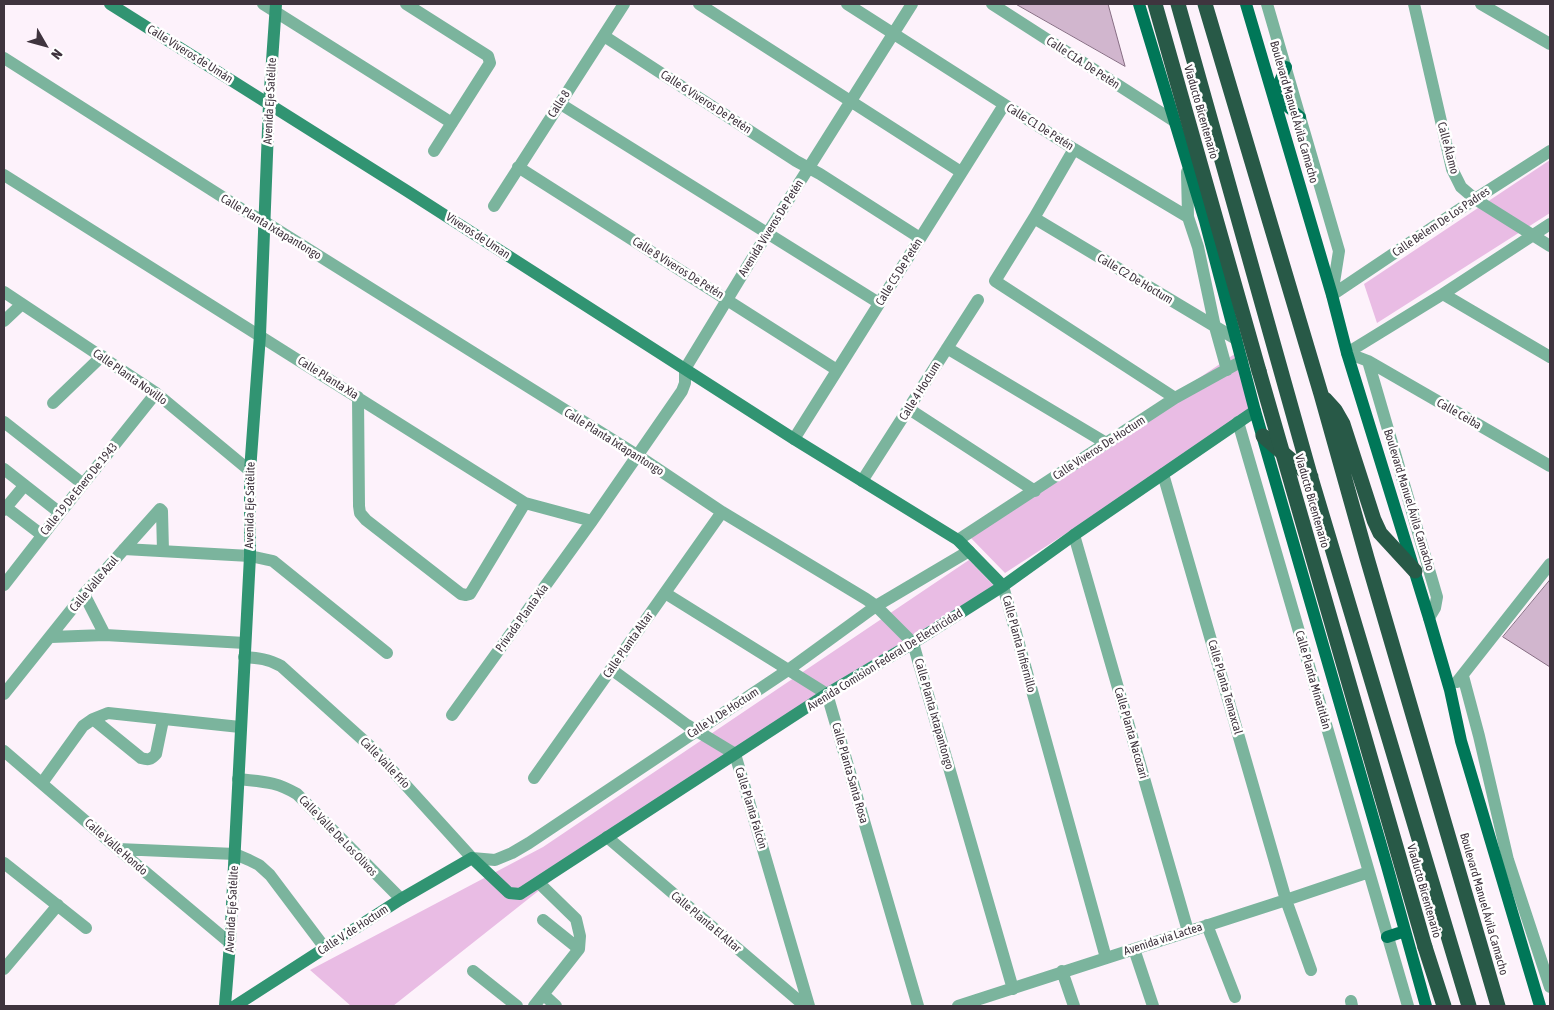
<!DOCTYPE html>
<html>
<head>
<meta charset="utf-8">
<style>
  body { margin:0 }
  #map { position:relative; width:1554px; height:1010px; overflow:hidden; background:#fdf2fb; font-family:"Asap Condensed",sans-serif }
  canvas { display:block }
  .frame { position:absolute; inset:0; border:5px solid #3f343e; pointer-events:none }
  .north { position:absolute; left:20px; top:20px; width:50px; height:50px; -webkit-text-stroke:4px #fff; paint-order:stroke; rotate:128deg; font-size:14px; font-weight:700; line-height:20px; text-align:center; color:#3f343e }
  .north::after { content:''; display:block; margin:auto; width:18px; height:22px; background:#3f343e; clip-path:polygon(50% 0,100% 100%,50% 72%,0 100%) }
</style>
</head>
<body>
<div id="map">
<canvas width="1554" height="1010"></canvas>
<div class="frame"></div>
<div class="north">N</div>
</div>
<script>
const g = document.querySelector('canvas').getContext('2d');
g.lineJoin = 'round';
function paint(path, color) {
  g.fillStyle = color;
  g.fill(path, 'evenodd');
}
function trace(path, color, width, dash) {
  g.strokeStyle = color;
  g.lineWidth = width;
  g.lineCap = dash ? 'butt' : 'round';
  g.setLineDash(dash || []);
  g.stroke(path);
}
function drawText(font, color, halo, rows, align = 'center') {
  g.font = font + ' "Asap Condensed",sans-serif';
  g.lineWidth = 5;
  g.setLineDash([]);
  g.textBaseline = 'middle';
  g.strokeStyle = halo;
  g.fillStyle = color;
  for (const [text, x, y, turn = 0] of rows) {
    g.save();
    g.translate(x, y);
    g.rotate((+turn || 0) * Math.PI / 180);
    g.textAlign = isNaN(turn) ? turn : align;
    if (halo) g.strokeText(text, 0, 0);
    g.fillText(text, 0, 0);
    g.restore();
  }
}
paint(new Path2D(`
  M1550 160V213L1377 323 1364 284Z
  M1239 351 1255 411 1005 573 968 535Z
  M969 560 998 590 575 862 393 1006H351L310 970 543 847Z`), '#e9bce4');
const building = new Path2D(`
  M1016 4H1108L1125 66Z
  M1550 580V667L1503 637Z`);
paint(building, '#d1b6ce');
trace(building, '#866d83', 1);
trace(new Path2D(`
  M263 4 452 123
  M406 4 488 56 490 63 434 151
  M699 4 961 172
  M847 4 1074 149 1188 217
  M992 4 1174 121
  M1267 4 1339 251 1332 295
  M1414 4 1452 169 1461 187 1475 199 1550 246
  M1481 4 1550 44
  M604 36 796 161 820 174 920 238
  M4 58 243 210 265 222 637 455 722 512 866 599 876 606 913 643 1013 989
  M559 103 879 303
  M1074 149 1034 218 995 281 1175 398
  M518 167 837 370
  M1187 172 1188 217 1198 247 1215 327 1227 370
  M4 175 525 503 592 521
  M494 206 624 4
  M1034 218 1236 339
  M4 292 156 393 250 471
  M1443 294 1550 357
  M1332 295 1475 199 1550 151
  M4 321 22 304
  M947 348 1106 443
  M1347 353 1368 361 1437 597 1435 608 1429 618
  M1347 353 1443 294 1550 224
  M1368 361 1550 466
  M358 397 359 506 360 513 366 520 461 594 466 595 470 594 525 503
  M53 403 102 356
  M909 409 1035 491
  M4 422 83 484
  M1238 422 1408 1006
  M794 439 1004 105
  M4 469 60 513
  M1163 474 1286 900 1311 970
  M862 481 978 300
  M4 506 42 535
  M4 510 24 486
  M1074 535 1188 931
  M958 540 1175 398 1242 361
  M124 549 250 556 273 561 387 653
  M4 585 60 513 156 393
  M1003 586 1106 958
  M665 593 827 694 918 1006
  M84 594 105 635
  M51 637 105 635 245 643
  M244 657C258 658 269 659 281 666L372 748 472 858 495 860 512 853 529 843 788 670 876 606 969 551
  M611 669 687 725 735 754 809 1006
  M1463 676 1479 736 1508 860 1550 987
  M1457 682 1550 564
  M4 694 84 594 160 509 162 511 163 551
  M452 715 592 521 682 391 685 383V369L767 234 912 4
  M93 719 141 758C148 760 151 760 156 754L163 720
  M4 751 118 849 230 943
  M534 778 722 512
  M238 779C264 782 275 781 297 794L401 899
  M42 783 83 726 93 719 108 713 240 727
  M607 837 805 1006
  M118 849 235 854 249 860 259 865 270 875 325 948
  M4 863 86 928
  M543 920 579 949
  M1207 925 1235 997
  M1134 949 1153 1006
  M4 969 58 905
  M473 971 517 1006
  M1062 971 1074 1006
  M544 995 556 1006
  M1351 1001 1352 1006
  M534 1006 579 949 580 936 576 919 539 883
  M958 1006 1286 900 1369 872`), '#7bb49d', 12);
trace(new Path2D(`
  M110 4 407 191 794 439 958 540 1003 586
  M225 1006 230 943 250 556V471L260 335 269 104 276 4
  M235 1006 401 899 472 858 509 893 520 894 827 694 913 643 1003 586 1074 535 1255 411`), '#319472', 12);
trace(new Path2D(`
  M1139 4 1205 221 1255 411 1387 866 1426 1006
  M1246 4 1332 295 1347 353 1429 618 1450 690 1461 741 1540 1006
  M1286 67 1274 95 1300 117
  M1387 937 1405 931`), '#007758', 12);
trace(new Path2D(`
  M1155 4 1259 371
  M1178 4 1311 478 1469 1006
  M1205 4 1321 394 1367 558 1498 1006
  M1325 399 1335 410 1343 424 1374 520 1380 533 1415 571
  M1263 436 1311 477
  M1425 947 1444 1006`), '#285947', 15);
trace(new Path2D(`
  M1259 371 1425 947`), '#285947', 15);
drawText('12px', '#3f343e', '#fff', [
  ["Calle Viveros de Umán",190,54,32],
  ["Calle C1A. De Petén",1083,63,33],
  ["Avenida Eje Satélite",270,101,-87],
  ["Calle 6 Viveros De Petén",706,102,33],
  ["Calle 8",559,104,-57],
  ["Viaducto Bicentenario",1201,112,74],
  ["Boulevard Manuel Ávila Camacho",1294,112,74],
  ["Calle C1 De Petén",1040,127,32],
  ["Calle Álamo",1448,148,75],
  ["Calle Belem De Los Padres",1441,222,-34],
  ["Calle Planta Ixtapantongo",271,227,31],
  ["Avenida Viveros De Petén",771,228,-58],
  ["Viveros de Uman",478,236,33],
  ["Calle 8 Viveros De Petén",678,268,32],
  ["Calle C5 De Petén",899,272,-58],
  ["Calle C2 De Hoctum",1135,279,31],
  ["Calle Planta Novillo",130,377,35],
  ["Calle Planta Xia",328,378,32],
  ["Calle 4 Hoctum",920,391,-58],
  ["Calle Ceiba",1459,414,30],
  ["Calle Planta Ixtapantongo",614,442,32],
  ["Calle Viveros De Hoctum",1099,448,-33],
  ["Calle 19 De Enero De 1943",79,489,-51],
  ["Boulevard Manuel Ávila Camacho",1409,500,73],
  ["Viaducto Bicentenario",1312,501,74],
  ["Avenida Eje Satélite",250,505,-89],
  ["Calle Valle Azul",94,584,-50],
  ["Privada Planta Xia",522,618,-54],
  ["Calle Planta Infiernillo",1019,644,75],
  ["Calle Planta Altar",628,645,-55],
  ["Avenida Comision Federal De Electricidad",885,660,-32],
  ["Calle Planta Minatitlán",1313,680,74],
  ["Calle Planta Temaxcal",1225,687,74],
  ["Calle V. De Hoctum",723,713,-33],
  ["Calle Planta Ixtapantongo",934,714,74],
  ["Calle Planta Nacozari",1131,733,74],
  ["Calle Valle Frío",385,763,46],
  ["Calle Planta Santa Rosa",850,773,74],
  ["Calle Planta Falcón",751,808,73],
  ["Calle Valle De Los Olivos",338,836,46],
  ["Calle Valle Hondo",116,847,41],
  ["Viaducto Bicentenario",1424,891,74],
  ["Boulevard Manuel Ávila Camacho",1484,904,74],
  ["Avenida Eje Satélite",232,909,-87],
  ["Calle Planta El Altar",706,922,40],
  ["Calle V. de Hoctum",353,930,-33],
  ["Avenida via Lactea",1163,939,-18]
]);
</script>
</body>
</html>
